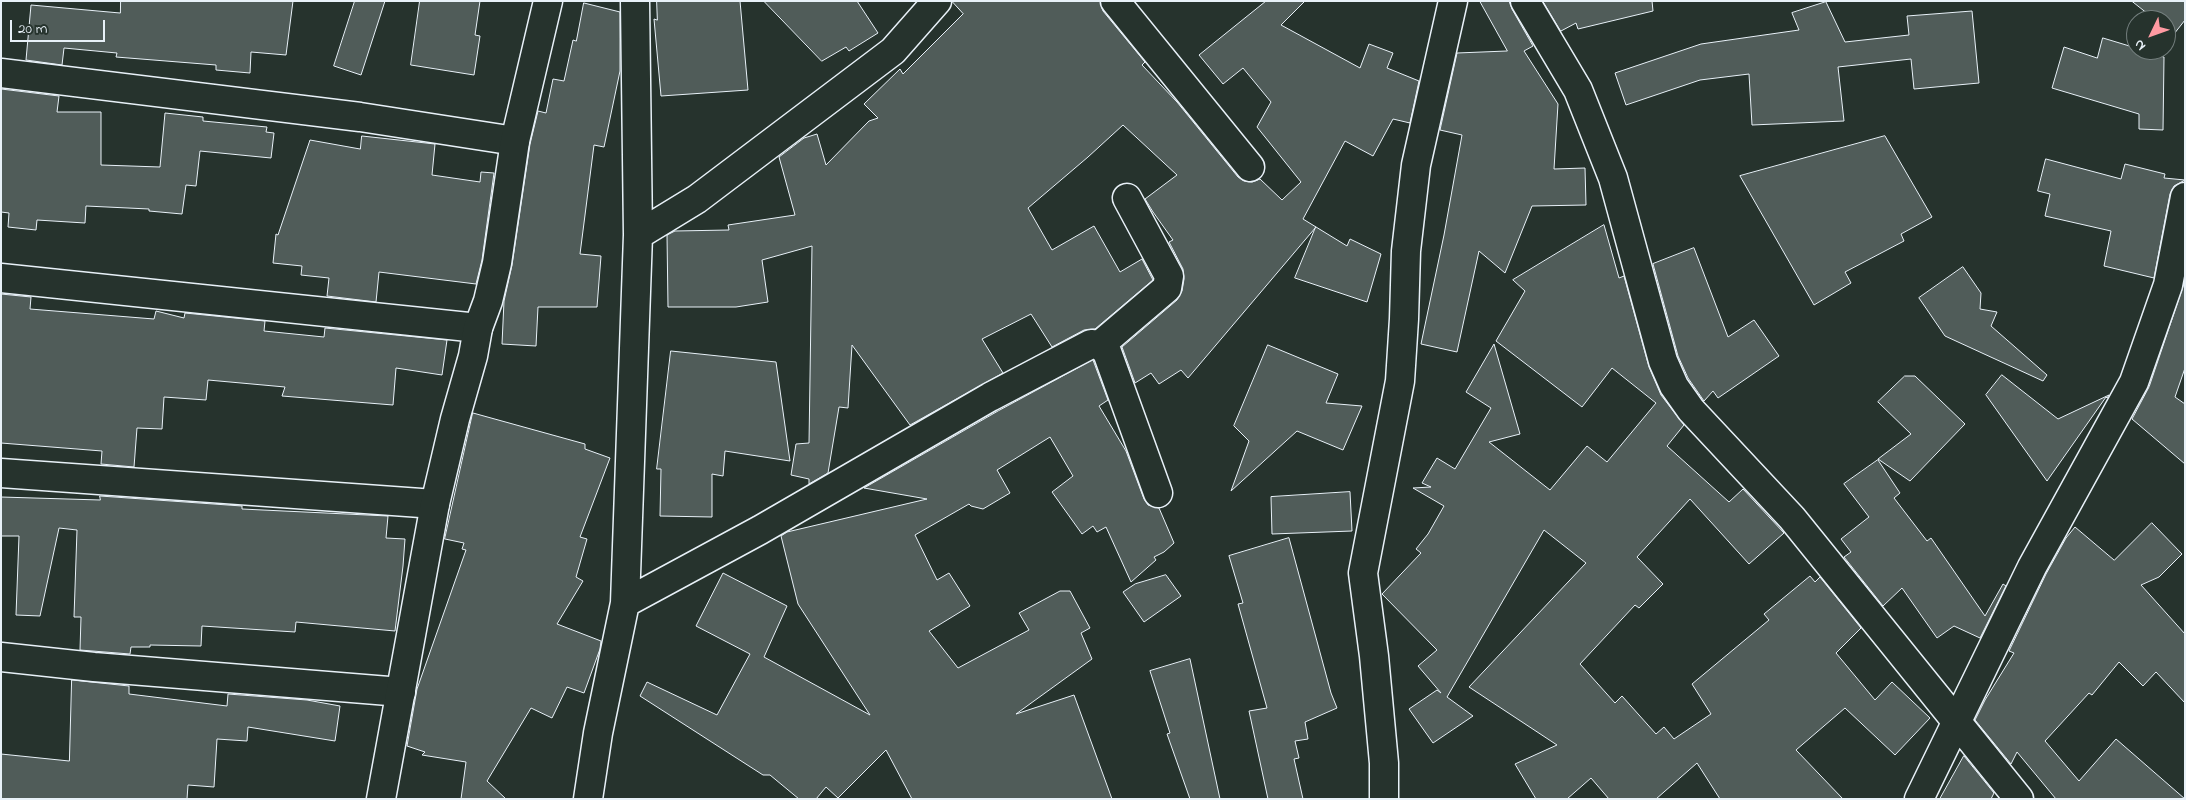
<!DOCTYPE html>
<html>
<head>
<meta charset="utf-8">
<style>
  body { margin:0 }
  #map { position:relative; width:2186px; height:800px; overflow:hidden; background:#26332d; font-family:"Indie Flower",sans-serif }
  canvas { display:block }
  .frame { position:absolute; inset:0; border:2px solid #e8f1f8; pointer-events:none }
  .north { position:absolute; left:2126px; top:10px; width:50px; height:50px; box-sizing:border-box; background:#26332d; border:1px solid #747f7e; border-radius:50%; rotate:228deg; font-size:14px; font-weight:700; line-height:20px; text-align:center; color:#e8f1f8 }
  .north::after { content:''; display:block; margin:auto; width:18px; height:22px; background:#ff9aa2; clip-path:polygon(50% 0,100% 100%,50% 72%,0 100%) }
  .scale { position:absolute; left:10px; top:20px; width:95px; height:22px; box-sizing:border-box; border:2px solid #e8f1f8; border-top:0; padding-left:6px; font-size:15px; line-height:18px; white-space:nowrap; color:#e8f1f8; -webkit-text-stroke:4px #26332d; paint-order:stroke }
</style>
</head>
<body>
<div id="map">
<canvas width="2186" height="800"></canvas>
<div class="frame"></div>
<div class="north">N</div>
<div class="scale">20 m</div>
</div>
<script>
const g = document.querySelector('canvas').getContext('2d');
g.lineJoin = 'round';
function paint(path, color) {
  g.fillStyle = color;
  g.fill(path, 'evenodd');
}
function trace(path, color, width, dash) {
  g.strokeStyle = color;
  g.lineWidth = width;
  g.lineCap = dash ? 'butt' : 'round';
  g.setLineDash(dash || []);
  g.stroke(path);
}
const building = new Path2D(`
  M121 1H293L286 55 251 52 250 73 216 70V65L116 57 117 53 64 48 62 65 26 60 31 5 120 13Z
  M355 1H385L361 75 334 66Z
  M420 1H480L475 35 480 36 474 75 411 65Z
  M657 1H740L748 90 661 96 654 19 657 20Z
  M764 1H857L878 33 849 51 846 47 822 61Z
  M952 1H1100L1103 11 1145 62 1142 65 1177 102 1238 177 1244 181 1252 182 1260 179 1282 200 1301 182 1257 127 1271 102 1243 68 1223 84 1199 55 1266 1H1305L1281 25 1360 68 1369 44 1393 53 1387 68 1419 81 1410 123 1393 119 1373 156 1345 141 1303 219 1316 227 1188 378 1181 370 1159 384 1151 373 1135 383 1122 347 1177 300 1182 291 1184 279 1183 269 1169 242 1173 240 1153 212 1145 199 1177 175 1123 125 1088 157 1028 208 1052 250 1094 226 1120 272 1142 259 1153 280 1095 329 1084 330 1052 347 1031 314 982 339 1003 373 910 425 852 345 848 408 839 407 828 473 809 484V479L791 475 796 444 809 443 812 246 762 260 768 302 736 307H668L667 235 675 231 729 230 728 225 795 215 779 157 804 138 817 134 826 165 869 121 878 118 864 104 900 69 903 74 963 14Z
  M1480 1H1509L1512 9 1533 46 1524 51 1558 104 1554 169 1585 168 1586 205 1532 206 1505 273 1479 251 1457 352 1421 344 1444 235 1462 135 1440 130 1457 53 1507 51Z
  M1543 1H1652L1653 11 1578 29 1576 23 1561 31Z
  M2132 1H2185V20L2174 34 2166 28V20H2156Z
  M1826 2 1845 42 1909 35 1907 16 1972 11 1979 83 1914 89 1911 59 1838 67 1844 121 1752 125 1749 74 1700 80 1626 105 1615 73 1701 44 1799 30 1792 13Z
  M584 3 620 12V71L604 147 594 145 580 254 601 256 597 307H538L536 346 502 344 504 301 512 265 530 144 538 111 546 113 553 79 564 81 573 40 576 41Z
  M2103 38 2136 48V50L2164 57 2163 130 2139 129V114L2052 88 2064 47 2097 58Z
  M1 89 59 96 57 112H101V165L160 167 165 113 203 117V121L267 127 266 132 274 133 271 158 200 151 196 186 186 185 182 214 149 211V209L86 206 85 223 37 220 36 230 8 227 9 213 1 212Z
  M362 136 435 144 432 175 480 182 481 172 494 173 482 260 476 284 379 272 376 302 327 296 329 278 301 275 302 266 273 263 276 234 278 235 310 140 360 149Z
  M1885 136 1932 217 1901 234 1904 241 1845 272 1851 283 1814 305 1740 176Z
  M2046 159 2121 179 2125 164 2165 174 2164 178 2185 180 2174 186 2170 194 2154 278 2104 266 2111 231 2045 216 2050 194 2038 191Z
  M1604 225 1619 278 1624 276 1649 367 1661 395 1684 425 1667 446 1729 502 1743 489 1784 533 1749 564 1690 499 1637 557 1663 584 1639 608 1635 605 1580 664 1615 703 1622 696 1656 734 1664 727 1674 739 1711 714 1692 684 1769 620 1764 614 1810 576 1815 582 1820 577 1861 628 1836 653 1875 700 1892 682 1930 718 1895 755 1845 708 1796 750 1843 799H1720L1697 763 1656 799H1609L1591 778 1567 799H1536L1515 764 1557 745 1469 687 1586 563 1544 530 1447 697 1473 716 1433 743 1409 709 1437 690 1441 693 1418 666 1437 650 1382 594 1421 553 1416 549 1428 534 1444 506 1413 488 1431 487 1422 483 1437 458 1455 469 1491 408 1466 392 1494 344 1520 434 1489 442 1550 490 1587 446 1607 462 1656 403 1612 368 1582 407 1496 341 1525 291 1513 280Z
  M1316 227 1347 246 1350 239 1381 254 1367 302 1295 278Z
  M1694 248 1728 337 1754 320 1779 356 1718 398 1713 391 1704 401 1688 378 1678 356 1653 264Z
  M1963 267 1981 293 1980 309 1997 312 1991 326 2047 375 2043 381 1945 336 1919 298Z
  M2185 281V368L2175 397 2185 404V464L2132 419 2149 387Z
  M1 294 31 297 30 309 154 319 156 311 184 318 185 313 265 321 264 331 324 337 325 328 447 340 442 375 396 368 393 405 282 396 285 387 208 380 206 400 164 397 162 429 137 428 134 467 101 464 102 451 1 443Z
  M1268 345 1338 374 1326 403 1362 406 1343 450 1297 431 1231 491 1249 441 1234 426Z
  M671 351 776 362 790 461 725 451 723 476 712 474V517L660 516 661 469H657Z
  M1093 360 1108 400 1099 406 1126 451 1144 499 1148 505 1159 508 1174 543 1164 552 1154 557 1156 560 1131 582 1106 527 1097 532 1093 526 1082 534 1052 492 1073 476 1050 437 997 470 1010 493 983 509 971 506 969 504 915 535 937 580 949 573 970 606 929 631 958 668 1029 630 1019 613 1060 591H1070L1090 628 1081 633 1092 659 1016 714 1074 695 1112 799H912L886 750 838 798 826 787 816 799H799L770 775H763L640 696 647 682 717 715 750 654 696 626 723 573 787 606 764 657 870 715 798 604 781 536 787 532 927 499 864 488 998 411Z
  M2002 375 2058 419 2109 395 2107 398 2106 397 2047 481 1986 395Z
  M1905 376H1915L1965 424 1910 481 1878 459 1911 434 1878 402Z
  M473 413 585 444V449L610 458 580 537 587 539 576 577 583 581 557 624 601 641 600 649 584 693 567 687 552 718 531 708 487 781 506 799H461L466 762 422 755 425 752 407 746 417 689 466 550 462 549 464 543 445 539Z
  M1878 460 1900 493 1894 498 1927 541 1931 538 1985 616 2003 584 2006 586 1980 638 1954 626 1937 638 1902 588 1883 606 1844 557 1851 552 1841 539 1869 517 1844 484Z
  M1350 492 1352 531 1272 534 1271 497Z
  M100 496 242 506V509L388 516 386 538 405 539 403 566 395 631 296 622 295 632 202 626 201 646 150 645V647H131L130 654 80 650 81 617H74L77 530 59 528 40 616 16 615 19 536H1V497L100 500Z
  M2152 523 2182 554 2159 577 2141 585 2185 634V703L2156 672 2143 686 2119 662 2092 695 2089 693 2045 741 2079 781 2116 739 2185 799H2056L2017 752 2011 764 1975 720 1985 700 2014 653 2009 651 2046 574 2066 538 2075 527 2114 560Z
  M1289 538 1331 693 1337 708 1305 722 1308 739 1295 741 1299 758 1294 759 1303 799H1268L1249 711 1267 708 1238 604 1243 603 1229 556Z
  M1166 575 1181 596 1144 622 1123 592 1135 584Z
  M1190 659 1220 799H1190L1167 734 1170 733 1150 671Z
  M72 680 129 686V694L227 706 228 694 307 700 340 706 335 741 248 727 247 741 217 739 214 787 188 785 187 799H1V754L69 761Z
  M1964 756 1994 793 1991 799H1940Z`);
paint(building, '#505c59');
trace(building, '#e8f1f8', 1);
const street = new Path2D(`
  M1115 1 1250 167
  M1525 1 1578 90 1613 178 1663 361 1674 386 1691 410 1792 518 2019 799
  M1 73 360 117 515 141
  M638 235 697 199 893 51 937 1
  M1 278 478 328
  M1100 345 1167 288 1169 276 1127 198
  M1 473 435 504
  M625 603 760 530 990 397 1091 344 1100 345 1107 352 1158 493
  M1 657 94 667 401 692
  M588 799 598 733 625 603 638 235 635 1
  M1384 799V763L1374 656 1363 573 1400 381 1404 319 1406 251 1416 165 1453 1
  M1919 799 2032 567 2134 382 2168 285 2185 197`);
const secondary = new Path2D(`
  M381 799 435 504 455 419 473 356 478 328 488 301 497 263 515 141 548 1`);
trace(street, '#e8f1f8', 31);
trace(secondary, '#e8f1f8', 31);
trace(street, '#26332d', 28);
trace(secondary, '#26332d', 28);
</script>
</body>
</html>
